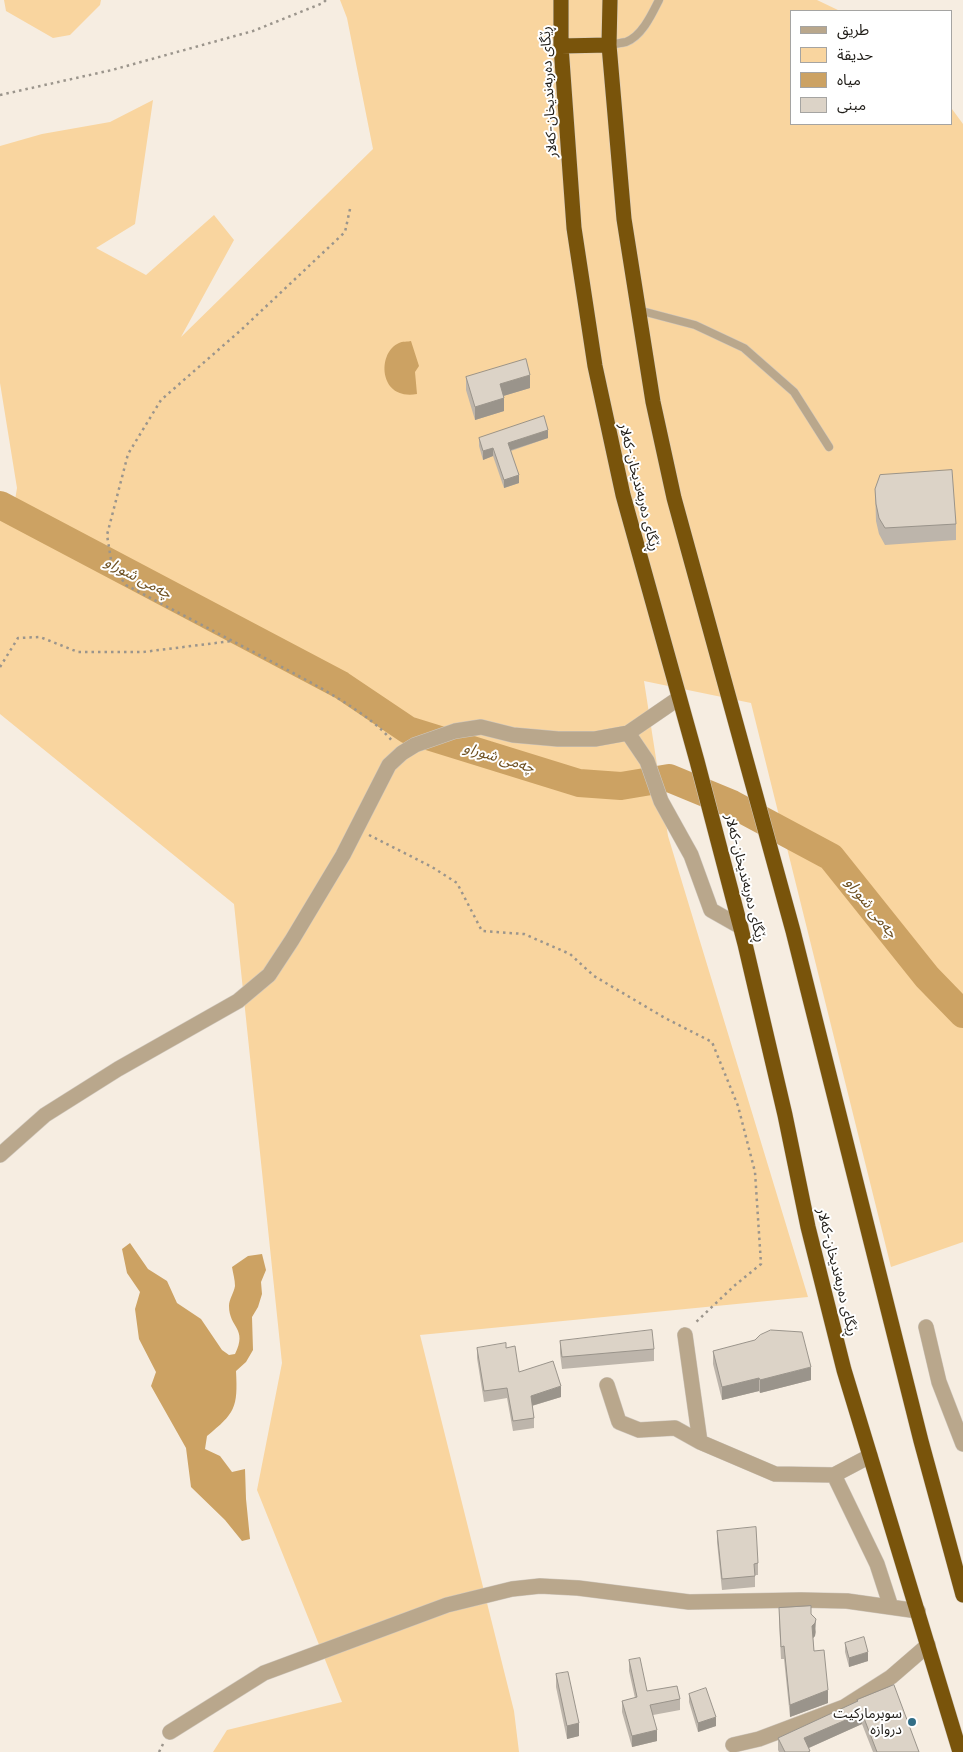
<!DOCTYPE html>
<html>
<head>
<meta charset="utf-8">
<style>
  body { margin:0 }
  #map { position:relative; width:963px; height:1752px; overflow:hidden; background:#f6ede1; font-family:Figtree,"Noto Sans Arabic",sans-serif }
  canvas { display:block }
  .legend { position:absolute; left:790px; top:10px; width:162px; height:115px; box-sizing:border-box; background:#fff; border:1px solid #a5a4a2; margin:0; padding:6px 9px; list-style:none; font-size:15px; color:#1f1c17 }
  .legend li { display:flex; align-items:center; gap:10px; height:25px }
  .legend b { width:25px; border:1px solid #a5a4a2 }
</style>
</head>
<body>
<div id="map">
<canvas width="963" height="1752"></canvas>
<ul class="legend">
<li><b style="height:6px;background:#b9a78c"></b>طريق</li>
<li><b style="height:14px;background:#f9d59f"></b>حديقة</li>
<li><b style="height:14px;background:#cca263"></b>مياه</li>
<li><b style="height:14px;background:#dcd3c7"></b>مبنى</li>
</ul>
</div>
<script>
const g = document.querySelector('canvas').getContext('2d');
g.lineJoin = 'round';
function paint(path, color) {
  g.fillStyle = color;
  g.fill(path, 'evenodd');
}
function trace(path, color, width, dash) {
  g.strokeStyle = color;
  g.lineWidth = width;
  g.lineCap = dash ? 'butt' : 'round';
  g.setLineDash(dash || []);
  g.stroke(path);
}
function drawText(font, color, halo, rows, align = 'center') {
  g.font = font + ' Figtree,"Noto Sans Arabic",sans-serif';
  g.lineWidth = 4;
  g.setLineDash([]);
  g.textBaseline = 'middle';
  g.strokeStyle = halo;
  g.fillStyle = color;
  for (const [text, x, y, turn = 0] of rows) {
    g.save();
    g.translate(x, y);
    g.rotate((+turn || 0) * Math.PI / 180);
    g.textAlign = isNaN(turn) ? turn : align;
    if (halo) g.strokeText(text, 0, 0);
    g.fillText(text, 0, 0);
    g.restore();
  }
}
paint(new Path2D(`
  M4 0H101L100 5 70 35 53 38 6 11Z
  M340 0H817L840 11H792V124H952V109L963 124V1242L891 1267 751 703 644 681 668 836 808 1297 420 1335 514 1711 519 1752H213L227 1730 342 1702 257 1490 282 1363 234 904 0 714V519L14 506 17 488 0 383V146L42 134 110 122 153 100 135 224 96 248 146 275 214 215 234 240 181 337 373 149 347 18Z`), '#f9d59f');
paint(new Path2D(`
  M411 341 419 366 415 372 417 394C378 401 377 352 399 343 402 341 408 342 411 341Z
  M130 1243 148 1269 167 1281 177 1303 201 1319 222 1350 229 1355 235 1354C248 1328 229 1328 229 1306 229 1299 234 1293 235 1286 235 1280 233 1273 232 1267L248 1256 262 1254 266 1270 261 1282 262 1294 258 1307 252 1317 253 1350 246 1362 236 1371C238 1408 235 1413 207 1436L205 1449 220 1456 232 1472 245 1469 246 1499 250 1539 242 1541 225 1520 191 1487 186 1448 151 1386 156 1372 139 1339 135 1309 140 1292 127 1273 122 1249Z`), '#cca263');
trace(new Path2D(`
  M0 505 341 685 408 730 579 783 621 786 669 778 732 804 831 857 927 977 963 1014`), '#cca263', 28);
const lane = new Path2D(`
  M609 45C614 44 621 43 626 42 642 36 652 14 659 0
  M638 310 695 325 744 348 794 392 829 447`);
const street = new Path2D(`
  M628 733 647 761 661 801 691 855 711 910 741 927
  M0 1155 45 1115 118 1069 238 1001 269 975 292 940 343 855 389 765 402 753 415 745 455 731 481 727 513 735 558 739H595L628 733 679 698
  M926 1327 939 1382 963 1444
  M685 1335 700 1442 775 1474 834 1475 870 1456
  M607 1385 619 1422 639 1430 675 1428 700 1442
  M834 1475 877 1564 891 1607
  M170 1732 264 1673 447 1605 512 1589 540 1586 578 1588 689 1602 801 1600 847 1601 918 1611
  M733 1745 759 1739 844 1707 891 1677 928 1645`);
const highway = new Path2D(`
  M561 0V46L574 228 595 366 623 495 697 761 745 944 785 1115 808 1227 844 1370 960 1752
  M610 0 609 45 624 219 653 402 674 498 793 931 921 1441 963 1595
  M561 46 609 45`);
trace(lane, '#cfc7bd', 9);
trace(street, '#cfc7bd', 16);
trace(highway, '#cfc7bd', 16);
trace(new Path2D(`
  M0 95 112 70 253 31 323 3 326 0
  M350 209 345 232 241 330 161 400 128 454 107 535 112 566 126 585C177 612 229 639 280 666 314 684 370 713 393 742
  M0 667 18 638 40 637 78 652H143L232 641
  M369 835 432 867 457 883 482 931 524 934 570 954 594 976 665 1018 712 1042 738 1106 755 1172 761 1264 734 1286 694 1324
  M159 1752 163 1744`), '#9b958c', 2.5, [2.5, 4]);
trace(lane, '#b9a78c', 8);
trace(street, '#b9a78c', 15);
trace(highway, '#79540b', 15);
paint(new Path2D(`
  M466 377 530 388 503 396 504 411 475 420 466 390Z
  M479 438H548L511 451 519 483 504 488 493 456 483 460 479 446Z
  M875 489 956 524V540L885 545 879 534 876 521Z
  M560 1341 654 1349V1361L562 1369 560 1353Z
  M477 1348H506L519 1372 561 1397 532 1406 534 1418V1428L513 1431 507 1398 484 1402 477 1358Z
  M713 1351 811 1380 760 1393 759 1391 722 1400 713 1364Z
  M717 1531 758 1563V1575H755V1587L722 1590 717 1542Z
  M779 1608 811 1614 816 1632 815 1636 813 1638 814 1651 828 1703 790 1717 784 1659H781L779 1621Z
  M845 1643 868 1661 849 1667 845 1652Z
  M629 1660 647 1691 680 1699V1710L653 1715 657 1741 632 1747 622 1712V1701L635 1698 629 1671Z
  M556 1674 579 1736 567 1739 556 1687Z
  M689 1694 716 1726 698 1732 689 1702Z
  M857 1700 919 1752H873L862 1724 809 1748 810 1752H779L778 1750V1738L857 1702Z`), '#bdb5ab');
paint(new Path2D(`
  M530 375V388L500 397V384Z
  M504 398V411L475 420V407Z
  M548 430V438L508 451V443Z
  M493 448V456L483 460V451Z
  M519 475V483L504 488V480Z
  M811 1367V1380L760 1393V1380Z
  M759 1378V1391L722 1400V1387Z
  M561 1386V1397L531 1406V1396Z
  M816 1619 815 1636 812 1639V1626Z
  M868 1652V1661L849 1667V1658Z
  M828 1690V1703L790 1717V1705Z
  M862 1713V1724L804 1750V1738Z
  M716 1717V1726L698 1732V1723Z
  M579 1723V1736L567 1739V1726Z
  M657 1730V1741L632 1747V1736Z`), '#9a948b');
const building = new Path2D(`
  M526 359 530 375 500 384 504 398 475 407 466 377Z
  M544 416 548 430 508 443 519 475 504 480 493 448 483 451 479 438Z
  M952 470 956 524 885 528 879 518 876 504 875 489 880 475Z
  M652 1330 654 1349 562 1357 560 1341Z
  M771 1330 802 1332 811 1367 760 1380 759 1378 722 1387 713 1351 755 1340 760 1335Z
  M506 1343V1348L515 1346 519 1372 553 1361 561 1386 531 1396 534 1418 513 1421 507 1388 484 1391 477 1348Z
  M756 1527 758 1563 754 1564 755 1576 722 1579 717 1531Z
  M811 1606V1614L816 1619 815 1623 812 1626 814 1651 824 1650 828 1690 790 1705 784 1646 781 1647 779 1608Z
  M864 1637 868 1652 849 1658 845 1643Z
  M640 1658 647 1691 677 1686 680 1699 650 1705 657 1730 632 1736 622 1701 637 1697 629 1660Z
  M568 1672 579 1723 567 1726 556 1674Z
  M894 1685 919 1752H877L862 1713 804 1738 810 1751 808 1752H785L778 1738 858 1701 857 1700Z
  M706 1688 716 1717 698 1723 689 1694Z`);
paint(building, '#dcd3c7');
trace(building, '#9a948b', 1);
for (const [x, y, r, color] of [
  [912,1722,5,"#326e86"]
]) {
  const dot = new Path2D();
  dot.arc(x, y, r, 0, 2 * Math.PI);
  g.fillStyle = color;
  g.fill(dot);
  trace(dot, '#fff', 2);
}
drawText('14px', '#1f1c17', '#fff', [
  ["ڕێگای دەربەندیخان-کەلار",549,92,-93],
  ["ڕێگای دەربەندیخان-کەلار",639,487,76],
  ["ڕێگای دەربەندیخان-کەلار",745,878,76],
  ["ڕێگای دەربەندیخان-کەلار",837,1272,76]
]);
drawText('14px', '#1f1c17', '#fff', [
  ["سوبرماركيت",902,1714],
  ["دروازه",902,1730]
], 'right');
drawText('italic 15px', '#6e5021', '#fff', [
  ["چەمی شوراو",138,578,28],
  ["چەمی شوراو",499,758,17],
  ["چەمی شوراو",871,908,51]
]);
</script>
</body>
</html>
